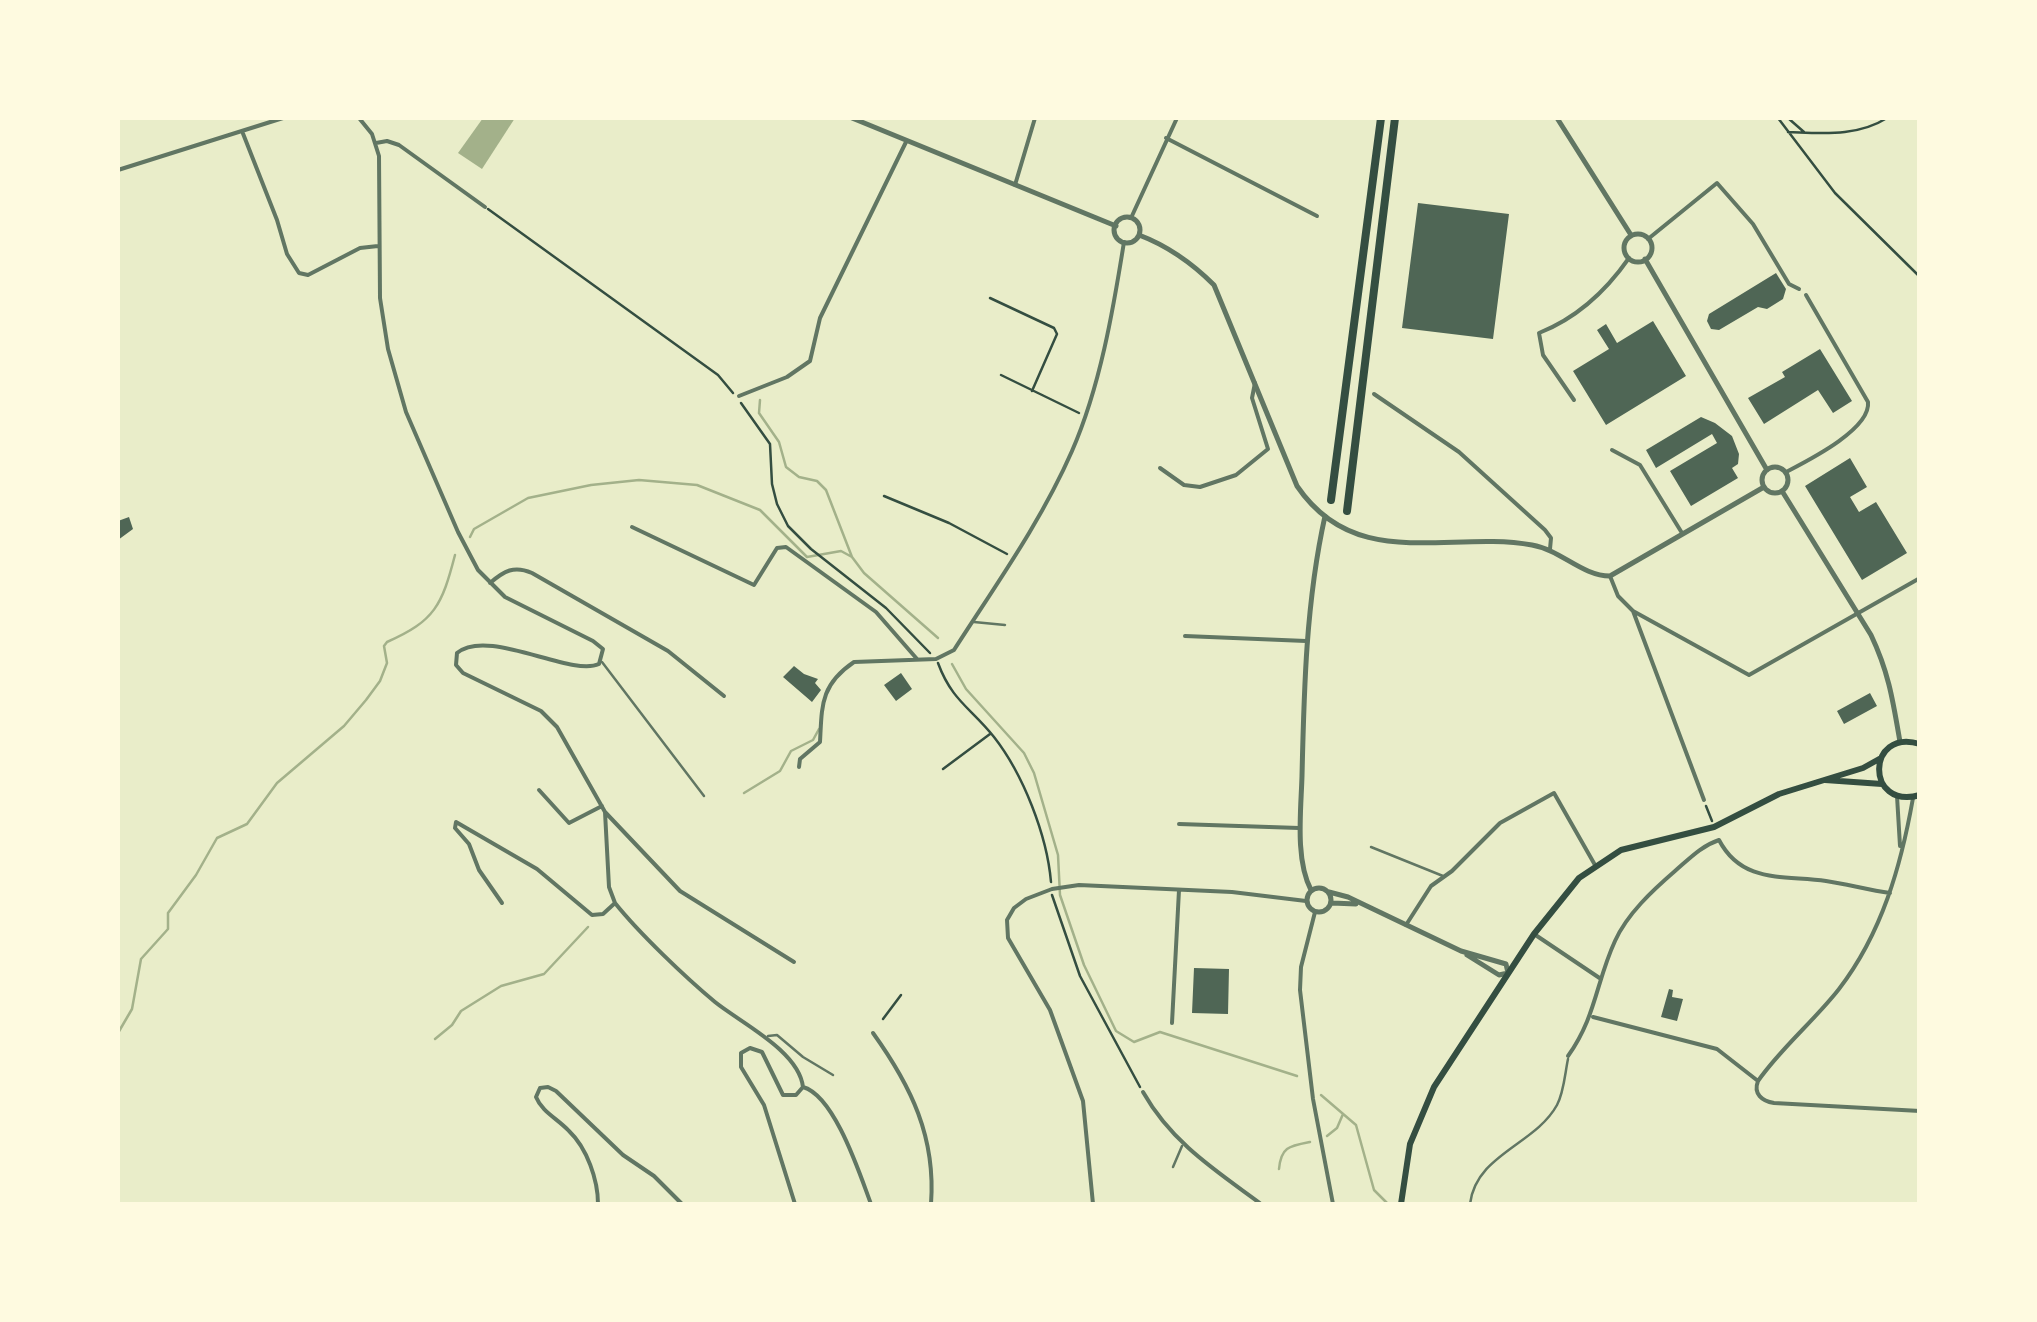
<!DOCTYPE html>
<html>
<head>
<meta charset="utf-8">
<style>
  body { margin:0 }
  #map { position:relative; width:2037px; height:1322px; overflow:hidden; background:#e9edc9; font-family:Figtree,sans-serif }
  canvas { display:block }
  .frame { position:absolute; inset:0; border:120px solid #fefae0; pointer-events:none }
</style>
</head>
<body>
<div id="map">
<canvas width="2037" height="1322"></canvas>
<div class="frame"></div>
</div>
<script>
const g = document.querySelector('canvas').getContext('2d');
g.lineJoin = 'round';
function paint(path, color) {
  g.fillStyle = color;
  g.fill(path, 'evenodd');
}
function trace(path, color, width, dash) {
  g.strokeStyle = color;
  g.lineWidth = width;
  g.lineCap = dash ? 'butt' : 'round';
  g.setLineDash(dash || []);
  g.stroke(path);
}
paint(new Path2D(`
  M483 118H515L482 169 458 153Z`), '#a3b18a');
trace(new Path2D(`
  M760 400 759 413 779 442 786 467 799 477 817 481 826 490 852 557
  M470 537 474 529 528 498 591 485 639 480 697 485 760 510 807 557 841 551 852 557 864 573 938 638
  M952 664 966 689 1024 753 1034 773 1058 855 1060 895 1084 965 1116 1031 1134 1042 1160 1032 1297 1076
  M744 793 780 771 791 751 813 740 819 729
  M118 1033 132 1009 141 959 168 929V913L196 875 217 838 247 824 277 783 344 726 366 700 380 681 387 663 384 646 387 642C435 621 442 605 455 555
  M435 1039 452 1025 461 1011 501 986 544 974 588 927
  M1321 1095 1356 1125 1374 1190 1388 1204
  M1327 1136 1337 1128 1343 1114
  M1279 1169C1281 1147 1289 1146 1310 1142`), '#a3b18a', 2.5);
paint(new Path2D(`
  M1418 203 1509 214 1493 339 1402 328Z
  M1776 273 1786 289 1783 299 1767 309 1758 307 1719 330 1711 329 1707 321 1709 314Z
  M1653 321 1686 376 1606 425 1573 371 1609 349 1597 330 1606 324 1617 343Z
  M1820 349 1852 401 1833 413 1818 390 1764 424 1748 398 1785 377 1782 372Z
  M1701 417 1715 423 1732 436 1739 454 1738 464 1732 468 1738 478 1691 506 1670 471 1717 443 1712 434 1656 468 1646 450Z
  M1850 458 1867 487 1850 497 1859 512 1876 502 1907 553 1862 580 1805 486Z
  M129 517 133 529 118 540V521Z
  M794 666 804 674 818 679 815 683 821 690 812 702 783 677Z
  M901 673 912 689 896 701 884 685Z
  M1870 693 1877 706 1844 724 1837 711Z
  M1194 968 1229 969 1228 1014 1192 1013Z
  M1669 989 1673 990 1672 997 1683 999 1677 1021 1661 1017Z`), '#4f6655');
trace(new Path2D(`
  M1778 118 1835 193 1920 277
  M1788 118 1804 132
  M1788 132C1822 133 1857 137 1887 118
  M488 209 718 375 733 393
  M990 298 1054 328 1057 334 1032 391
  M1001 375 1079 413
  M741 403 770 444 772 484 777 504 788 526 811 549 886 608 930 653
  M884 496 949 523 1007 554
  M938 663C952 701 971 708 994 737 1023 774 1047 835 1051 882
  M943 769 990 734
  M1706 806 1712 821
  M1052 895 1080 976 1140 1087
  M883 1019 901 995`), '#344e41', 2.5);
trace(new Path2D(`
  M974 622 1005 625
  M602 662 704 796
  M1371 847 1443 876
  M768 1036 777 1035 803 1057 833 1075
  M1173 1167 1182 1146
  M1470 1204C1476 1154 1535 1145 1557 1105 1564 1092 1565 1073 1568 1059`), '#617663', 2.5);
trace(new Path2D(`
  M359 118 372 134 379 156 380 298 388 349 406 412 458 532 478 570 505 597 593 641 603 649 599 664C570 677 488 627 457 653L456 665 463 673 541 711 557 727 605 812 609 887 615 903C639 933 685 977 715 1002 741 1023 799 1051 803 1087
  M242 131 277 220 287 254 299 273 308 275 360 248 378 246
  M1166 138 1317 216
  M376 143 387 141 399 145 485 207
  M118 170 283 118
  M1015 185 1035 118
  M1131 218 1177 118
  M1648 239 1717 183 1753 224 1789 284 1799 289
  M1374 394 1459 452 1545 530 1551 538 1550 549
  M739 396 787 377 810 361 820 318 906 142
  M1574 400 1543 355 1539 333C1577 318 1606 291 1629 258
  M1612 450 1640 465 1682 533
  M1160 468 1184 485 1200 487 1236 475 1268 449 1252 398 1255 383
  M1786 472C1809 460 1871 429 1868 402L1806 295
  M632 527 754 585 777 548 786 547 876 612 917 659
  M1610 576 1618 596 1633 611 1749 675 1920 578
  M490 583C504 571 514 565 532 573L668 651 724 696
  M1633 611 1704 800
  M1185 636 1306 641
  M799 767 800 759 820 742C822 706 820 685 854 662L936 659 954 650C995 586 1041 522 1072 451 1100 387 1113 311 1124 242
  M539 790 569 823 602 806
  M1897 796 1900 846
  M605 812 680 891 794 962
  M1179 824 1299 828
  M502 903 479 870 469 844 455 828 456 822 537 869 592 915 603 914 615 903
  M1315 912 1301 967 1300 990 1313 1099 1333 1204
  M1406 925 1431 886 1452 871 1500 823 1554 793 1595 865
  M1534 934 1601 979
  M1593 1017 1717 1049 1758 1081
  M1172 1023 1179 890
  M873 1033C911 1086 936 1137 931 1204
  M1568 1056C1596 1017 1596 982 1615 941 1627 914 1653 890 1675 871 1689 859 1701 846 1719 840 1742 884 1784 875 1826 881 1847 884 1868 890 1890 893
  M1758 1081C1781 1048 1814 1021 1839 989 1882 933 1901 866 1913 798
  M1758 1081C1753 1094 1762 1101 1774 1103L1920 1111
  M803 1087C835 1096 860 1175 871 1204
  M1143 1092C1172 1143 1215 1170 1261 1204
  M598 1204C598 1180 587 1148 569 1131 558 1119 542 1112 536 1097L540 1088 548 1087 556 1091 623 1155 654 1176 682 1204
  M795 1204 764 1105 741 1067V1053L750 1048 762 1052 783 1095H796L803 1087
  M1093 1204 1083 1101 1050 1010 1008 938 1007 920 1014 908 1026 899 1052 889 1079 885 1232 892 1306 901`), '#617663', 4);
trace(new Path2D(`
  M852 118 1116 226
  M1557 118 1631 235
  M1114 230a13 13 0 1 1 26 0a13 13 0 1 1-26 0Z
  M1624 248a14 14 0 1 1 28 0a14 14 0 1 1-28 0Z
  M1139 235C1168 246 1192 263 1214 285L1297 486C1356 573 1449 530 1532 545 1561 550 1582 576 1610 576L1764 487
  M1645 259 1767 470
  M1762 480a13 13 0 1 1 26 0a13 13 0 1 1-26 0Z
  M1782 491 1871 635C1889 673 1893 701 1900 742
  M1307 900a12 12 0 1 1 24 0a12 12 0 1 1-24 0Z
  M1311 890C1295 859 1301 811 1302 776 1304 689 1306 602 1325 516
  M1329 892 1348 897 1461 951 1506 964 1508 973
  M1332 903 1356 904
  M1467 955 1499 975 1508 973`), '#617663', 5);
trace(new Path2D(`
  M1920 744C1866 727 1865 811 1920 795
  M1825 780 1882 784
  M1401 1204 1410 1144 1434 1087 1534 934 1579 878 1621 850 1714 827 1779 794 1863 768 1881 758`), '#344e41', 6);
trace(new Path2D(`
  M1331 500 1381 118
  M1347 511 1395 118`), '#344e41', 8);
</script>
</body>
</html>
